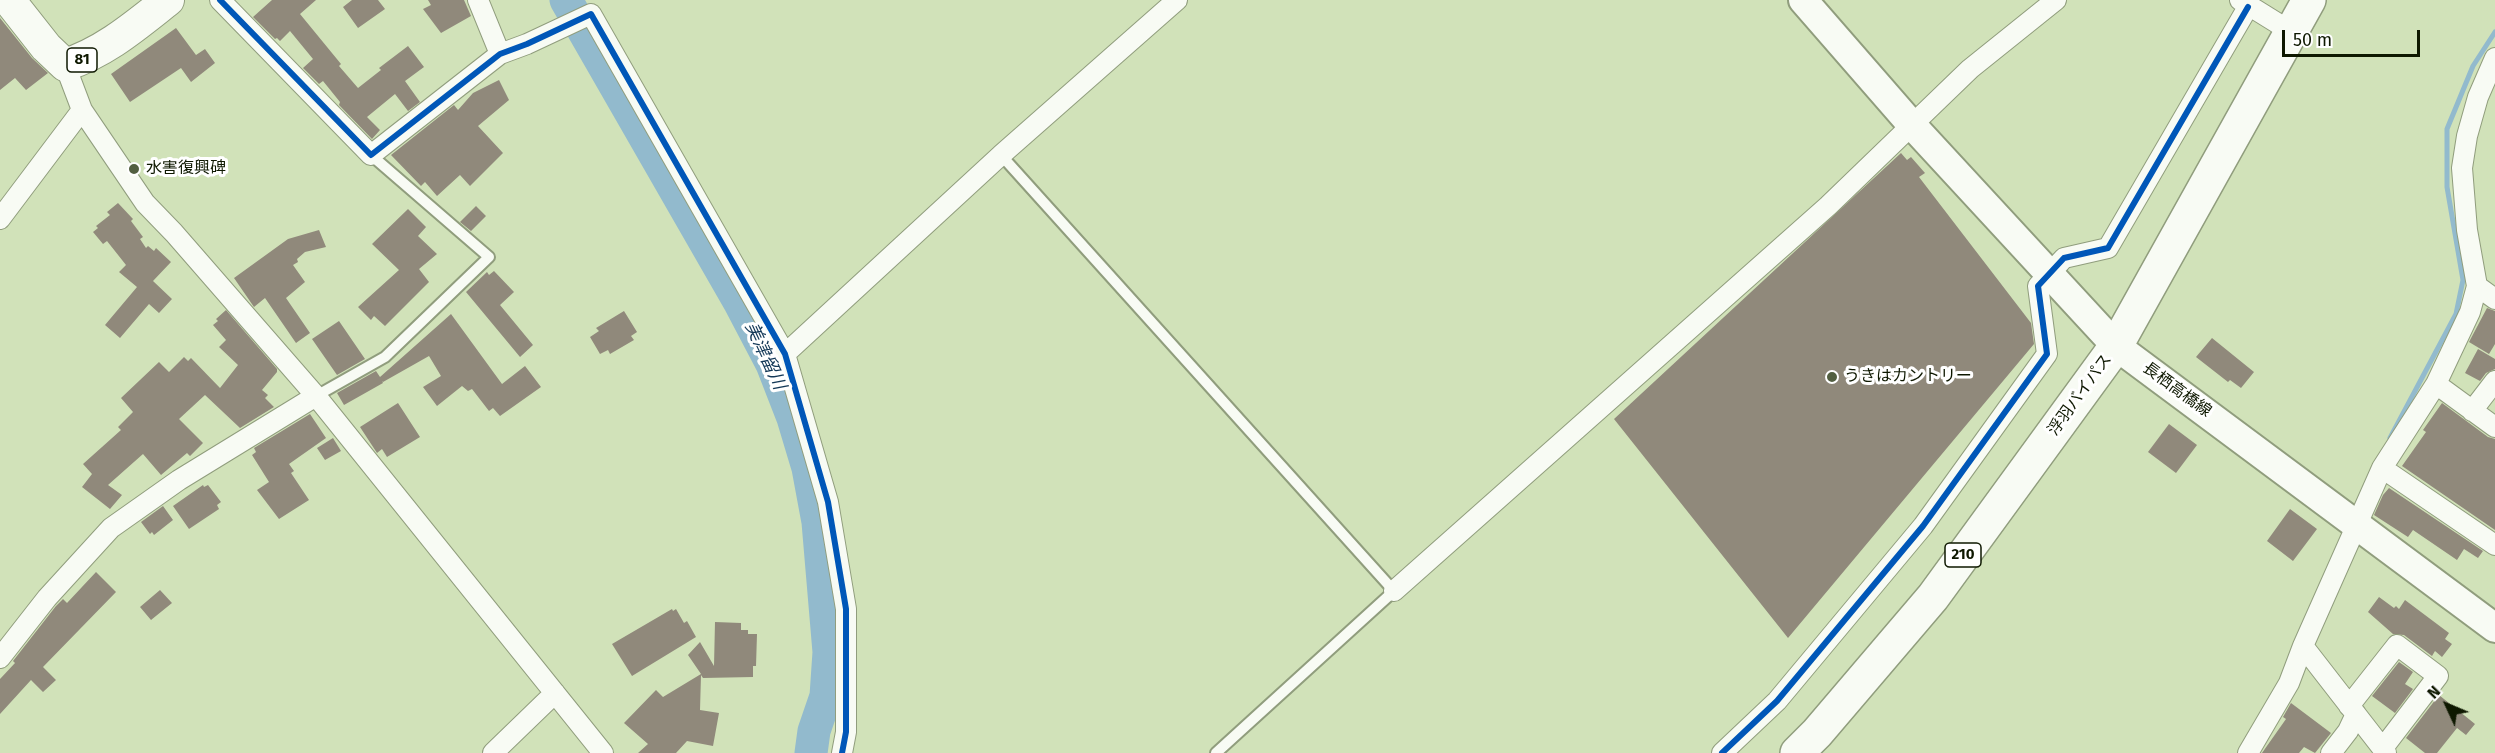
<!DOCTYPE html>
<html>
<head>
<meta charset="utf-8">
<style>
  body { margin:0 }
  #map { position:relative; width:2495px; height:753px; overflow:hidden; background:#d1e2b9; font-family:"Fira Sans",sans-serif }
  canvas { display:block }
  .north { position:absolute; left:2417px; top:675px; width:60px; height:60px; -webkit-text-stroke:4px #fff; paint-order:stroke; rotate:314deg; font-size:16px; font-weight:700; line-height:24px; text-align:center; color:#0e1800 }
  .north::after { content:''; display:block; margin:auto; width:21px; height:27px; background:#0e1800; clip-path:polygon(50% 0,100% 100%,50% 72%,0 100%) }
  .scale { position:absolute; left:2282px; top:30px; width:138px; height:27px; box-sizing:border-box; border:3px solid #0e1800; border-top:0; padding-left:8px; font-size:18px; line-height:21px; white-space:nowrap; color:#0e1800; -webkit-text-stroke:4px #fff; paint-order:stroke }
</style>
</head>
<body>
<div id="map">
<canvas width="2495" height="753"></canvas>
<div class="north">N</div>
<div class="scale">50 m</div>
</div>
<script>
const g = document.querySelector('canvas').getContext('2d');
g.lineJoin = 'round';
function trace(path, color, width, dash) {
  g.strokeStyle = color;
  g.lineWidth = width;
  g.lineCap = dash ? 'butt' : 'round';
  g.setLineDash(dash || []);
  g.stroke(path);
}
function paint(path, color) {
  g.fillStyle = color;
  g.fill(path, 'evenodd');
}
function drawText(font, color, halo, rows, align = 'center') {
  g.font = font + ' "Fira Sans","Noto Sans JP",sans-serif';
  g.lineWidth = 6;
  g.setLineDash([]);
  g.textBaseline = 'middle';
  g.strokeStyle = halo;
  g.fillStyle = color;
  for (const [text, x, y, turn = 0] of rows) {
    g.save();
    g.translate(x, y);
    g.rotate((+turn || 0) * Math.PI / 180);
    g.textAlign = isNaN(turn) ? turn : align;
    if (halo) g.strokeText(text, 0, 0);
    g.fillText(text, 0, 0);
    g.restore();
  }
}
trace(new Path2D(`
  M2390 438 2456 314 2463 280 2447 187V129L2473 66 2495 32`), '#92bacd', 5);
trace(new Path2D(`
  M566 0 740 303 772 364 793 418 808 468 818 522 829 652 826 696 814 731 811 753`), '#92bacd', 33);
paint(new Path2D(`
  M272 0H316L300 14 341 64 339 66 358 88 381 70 379 68 408 46 424 67 405 81 420 102 408 111 395 94 367 117 380 130 372 139 339 105 340 102 323 81 319 84 303 68 313 59 290 31 280 41 277 38 275 39 253 17Z
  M352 0H378L385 9 358 28 343 7Z
  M428 0H464L471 16 441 33 423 9 431 5Z
  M0 18 32 58 48 73 26 90 15 78 0 90Z
  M176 28 196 55 205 49 215 63 191 82 181 68 130 102 111 74Z
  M499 80 509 100 478 126 503 153 470 186 460 175 437 196 425 182 421 186 391 155 454 105 458 110 473 93Z
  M1901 153 1907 160 1911 157 1925 173 1919 177 2031 323 2034 344 1788 638 1614 419Z
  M118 203 133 219 131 221 143 237 140 239 146 248 148 246 154 251 156 248 171 262 153 281 172 299 159 313 149 304 120 338 105 325 137 287 119 272 126 265 107 241 103 244 93 232 98 228 96 226 110 215 107 212Z
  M476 206 486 216 471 231 460 222Z
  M408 209 426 227 418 236 437 254 419 269 429 282 385 326 374 316 371 320 358 307 399 270 372 244Z
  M319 230 326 247 305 252 297 259 298 262 293 265 305 282 286 298 310 333 296 343 265 298 254 307 234 278 288 239Z
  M494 271 514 292 500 305 533 345 520 357 466 292 487 272 489 275Z
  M2487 308 2495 311V344L2489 354 2469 342Z
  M226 310 277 369V372L262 390 268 395 265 398 274 407 240 428 205 395 179 419 203 443 190 456 187 453 161 475 143 454 108 485 122 495 110 509 82 487 92 474 83 464 121 430 118 427 133 412 121 398 159 362 169 372 184 357 188 361 191 358 220 388 238 365 219 347 226 340 213 325 218 321 216 319Z
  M624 311 637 332 631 336 634 340 610 354 608 350 600 354 590 337 599 331 596 328Z
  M451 314 502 384 525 366 541 387 500 416 493 408 489 411 472 389 468 391 462 386 437 406 423 387 441 376 429 356 383 382 382 381 383 383 344 405 337 393 376 371 380 377Z
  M339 321 365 359 337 375 312 339Z
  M2212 338 2254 372 2241 388 2230 380 2228 382 2196 357Z
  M2478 349 2495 359V369L2486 373 2480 381 2465 373Z
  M398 403 420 437 387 457 382 449 377 453 360 427Z
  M2442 403 2488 437 2495 439V530L2402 466 2426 432 2423 430Z
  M310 414 326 438 289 464 294 471 291 473 309 500 279 519 257 490 269 482 252 455 256 452 254 448Z
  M2169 424 2197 445 2176 473 2148 452Z
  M333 438 341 451 325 460 317 448Z
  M203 485 204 487 208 485 221 502 217 505 219 509 189 529 173 506Z
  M2389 488 2483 551 2478 558 2464 549 2457 560 2413 530 2408 537 2374 515 2383 495Z
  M163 506 173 520 154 535 152 532 150 534 141 522Z
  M2290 509 2317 529 2293 561 2267 541Z
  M96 572 116 592 43 667 56 680 43 692 31 680 0 714V679L15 663 13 661 56 606 63 599 67 603Z
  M160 590 172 603 151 620 140 607Z
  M2379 597 2394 608 2396 606 2399 609 2405 600 2449 633 2445 639 2452 644 2442 657 2435 651 2432 656 2404 635 2393 634 2368 612Z
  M672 609 673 611 676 609 684 623 687 621 696 637 632 676 612 644Z
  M715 622 741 623V630H748V634H757L756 666H753V677L703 678 701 675 700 710 719 713 713 746 687 741 676 753H638L648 744 624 723 656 690 663 697 701 674 688 655 700 642 714 666Z
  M2399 662 2413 672 2405 684 2413 689 2395 713 2372 696Z
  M2439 695 2475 724 2466 735 2457 728 2437 753H2425L2406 738Z
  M2291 703 2331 733 2315 753 2304 747 2299 753H2262L2286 719 2283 717Z`), '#90897b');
const lane = new Path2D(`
  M1001 155 1394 591 1216 753
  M316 396 385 357 489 257 371 155`);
const street = new Path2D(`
  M220 0 371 155 500 54 527 44 591 14 785 354 828 502 846 609V732L842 753
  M478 0 500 54
  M2240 0 2290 31
  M65 65 82 110 145 203 174 233 316 396 603 753
  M0 219 82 110
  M2477 286 2495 299
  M785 354 1001 155 1177 0
  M2436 384 2495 427
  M2472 411 2495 381
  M2382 468 2495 545
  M1394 591 1828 206 1970 69 2056 0
  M2303 646 2386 753
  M0 658 47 598 111 528 179 480 316 396
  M2349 706 2397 645 2438 676 2383 748
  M493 753 555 693
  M1722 753 1777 701 1923 526 2047 354 2038 286 2064 258 2108 248 2248 7
  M2248 753 2289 683 2303 646 2382 468 2436 384 2470 312 2477 286 2467 230 2462 168 2467 136 2478 97 2495 58
  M2331 753 2348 731 2356 714`);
const secondary = new Path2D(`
  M1803 0 1911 124 2116 346 2495 628`);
const primary = new Path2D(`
  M9 0 46 47 65 65C105 52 135 26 168 0`);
const highway = new Path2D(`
  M1797 753 1817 733 1933 597 2116 346 2309 0`);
trace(lane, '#909d7d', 14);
trace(street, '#909d7d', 22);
trace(secondary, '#909d7d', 32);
trace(primary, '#909d7d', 34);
trace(highway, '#909d7d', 36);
trace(lane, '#f8fbf4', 10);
trace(street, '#f8fbf4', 20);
trace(secondary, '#f8fbf4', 28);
trace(primary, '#f8fbf4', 32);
trace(highway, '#f8fbf4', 33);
trace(new Path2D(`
  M220 0 371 155 500 54 527 44 591 14 785 354 828 502 846 609V732L842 753
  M1722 753 1777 701 1923 526 2047 354 2038 286 2064 258 2108 248 2248 7`), '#0057b8', 6);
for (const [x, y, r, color] of [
  [134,169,6,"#525f41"],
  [1832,377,6,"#525f41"]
]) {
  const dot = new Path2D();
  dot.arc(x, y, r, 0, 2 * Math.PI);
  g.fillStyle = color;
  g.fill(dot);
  trace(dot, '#fff', 2);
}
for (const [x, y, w] of [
  [82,60,30],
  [1963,555,36]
]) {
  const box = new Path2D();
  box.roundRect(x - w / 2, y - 12, w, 24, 4.5);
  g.fillStyle = '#fff';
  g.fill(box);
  trace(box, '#0e1800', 1.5);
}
drawText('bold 15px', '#0e1800', null, [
  ["81",82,60],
  ["210",1963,555]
]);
drawText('16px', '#0e1800', '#fff', [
  ["水害復興碑",146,169],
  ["うきはカントリー",1844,377]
], 'left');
drawText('16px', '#0e1800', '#fff', [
  ["長栖高橋線",2177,390,36],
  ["浮羽バイパス",2080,395,-54]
]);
drawText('italic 18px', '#133857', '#fff', [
  ["美津留川",765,356,65]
]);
</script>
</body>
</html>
